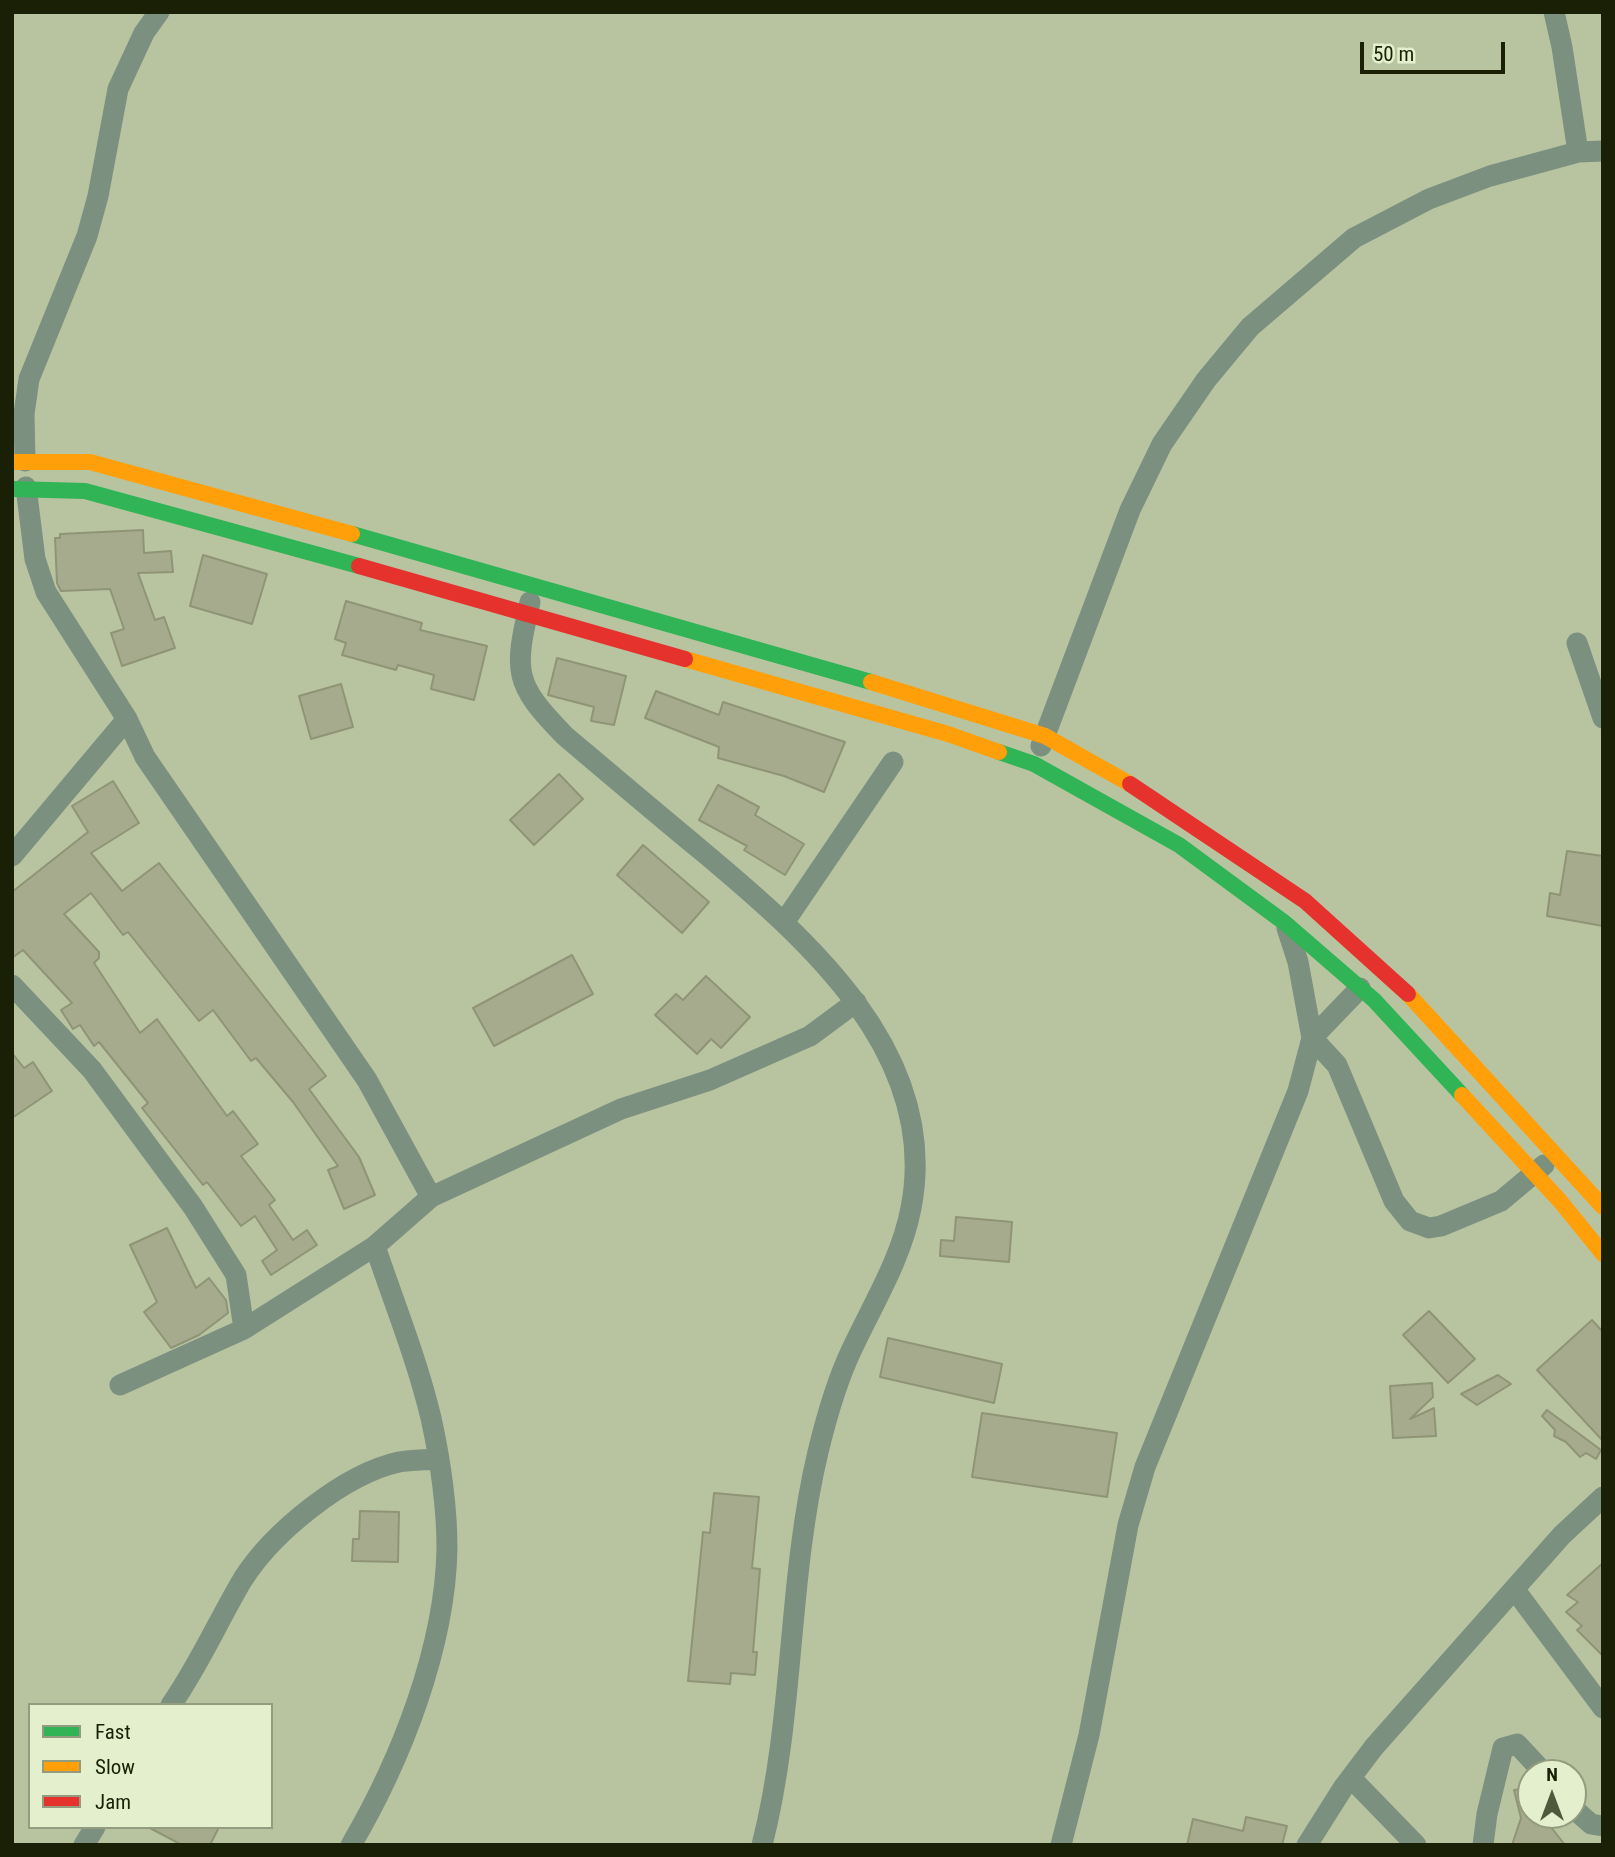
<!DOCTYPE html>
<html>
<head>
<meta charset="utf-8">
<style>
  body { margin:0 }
  #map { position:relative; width:1615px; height:1857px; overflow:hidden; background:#b8c4a0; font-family:"Roboto Condensed",sans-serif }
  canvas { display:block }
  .frame { position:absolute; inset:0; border:14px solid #192006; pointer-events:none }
  .legend { position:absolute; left:28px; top:1703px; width:245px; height:126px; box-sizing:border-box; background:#e4efce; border:2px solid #939c7e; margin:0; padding:9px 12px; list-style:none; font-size:21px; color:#192006 }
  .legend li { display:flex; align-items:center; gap:14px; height:35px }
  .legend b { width:35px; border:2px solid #939c7e }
  .north { position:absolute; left:1517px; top:1759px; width:70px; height:70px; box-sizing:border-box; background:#e4efce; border:2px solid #939c7e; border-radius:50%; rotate:0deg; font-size:19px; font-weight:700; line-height:28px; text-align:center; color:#192006 }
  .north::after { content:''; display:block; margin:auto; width:24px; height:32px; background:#51593c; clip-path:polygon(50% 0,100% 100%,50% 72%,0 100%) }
  .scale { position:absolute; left:1360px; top:42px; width:145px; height:32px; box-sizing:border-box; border:4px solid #192006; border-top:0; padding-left:9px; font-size:21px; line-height:24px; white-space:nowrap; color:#192006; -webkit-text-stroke:5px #e4efce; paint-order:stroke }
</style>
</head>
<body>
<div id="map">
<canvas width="1615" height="1857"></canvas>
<div class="frame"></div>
<ul class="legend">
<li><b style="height:9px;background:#30b455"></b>Fast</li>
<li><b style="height:9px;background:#ff9f0a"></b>Slow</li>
<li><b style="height:9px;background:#e5322d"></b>Jam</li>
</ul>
<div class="north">N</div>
<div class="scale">50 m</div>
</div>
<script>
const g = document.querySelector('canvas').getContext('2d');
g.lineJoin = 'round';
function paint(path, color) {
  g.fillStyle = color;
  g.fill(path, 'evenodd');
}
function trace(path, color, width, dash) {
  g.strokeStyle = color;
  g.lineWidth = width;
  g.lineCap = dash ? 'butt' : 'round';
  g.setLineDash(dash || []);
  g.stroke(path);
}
const building = new Path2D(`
  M143 530 144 553 171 551 173 572 138 573 155 620 164 617 175 648 122 666 111 633 124 629 110 589 61 591 57 583 55 538H60V534Z
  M203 555 267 574 252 624 190 606Z
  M346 601 422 623 420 630 487 646 474 700 431 689 434 675 398 665 396 670 342 655 346 643 335 639Z
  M557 658 626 676 614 725 591 721 594 707 548 695Z
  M341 684 353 727 311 739 299 696Z
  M656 691 719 715 723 702 845 742 824 792 784 776 718 758 719 747 645 718Z
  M559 774 583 799 534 845 510 820Z
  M113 781 139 823 91 853 122 891 159 863 326 1076 309 1089 359 1157 375 1195 344 1209 328 1170 338 1166 293 1102 256 1058 251 1061 213 1010 199 1021 128 932 123 935 91 893 64 914 99 952V958L94 963 140 1033 157 1019 227 1116 233 1111 258 1144 241 1156 275 1200 269 1205 293 1240 307 1230 317 1245 271 1275 262 1261 277 1250 255 1216 241 1226 207 1182 203 1185 142 1108 148 1103 99 1042 94 1046 80 1025 73 1029 61 1010 72 1003 23 950 12 958V892L88 832 72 806Z
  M718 785 759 807 755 815 804 844 785 875 744 850 747 846 699 820Z
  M643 845 709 902 682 933 617 875Z
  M1567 851 1603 856V926L1547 916 1550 893 1560 895Z
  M572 955 593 994 494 1046 473 1008Z
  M706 976 750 1017 721 1048 711 1039 697 1054 655 1015 676 994 683 1000Z
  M12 1053 24 1068 33 1062 52 1091 12 1118Z
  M956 1217 1012 1222 1009 1262 940 1256 941 1240 954 1241Z
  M167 1228 196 1288 209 1278 226 1300 228 1313 199 1335 171 1348 144 1312 157 1302 130 1245Z
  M1429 1311 1475 1359 1448 1383 1403 1335Z
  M1592 1320 1603 1332V1441L1537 1370Z
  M888 1338 1002 1364 994 1403 880 1377Z
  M1498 1375 1511 1384 1477 1405 1461 1394Z
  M1432 1383 1433 1397 1410 1419 1434 1408 1436 1436 1393 1438 1390 1386Z
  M1547 1410 1601 1450 1596 1459 1586 1453 1580 1457 1566 1442 1554 1436 1555 1430 1542 1416Z
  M982 1413 1117 1433 1107 1497 972 1477Z
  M714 1493 759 1497 752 1568 760 1569 753 1652H757L755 1675 731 1673 730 1684 688 1681 703 1532 710 1533Z
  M360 1511 399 1512 398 1562 352 1561 353 1539H359Z
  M1603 1563V1656L1577 1630 1582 1626 1566 1612 1578 1602 1567 1595Z
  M1531 1788V1815H1547V1822L1565 1845H1512L1521 1818 1514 1790Z
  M1246 1817 1287 1826 1282 1845H1187L1193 1819 1243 1831Z
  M148 1827H219L210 1845H182Z`);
paint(building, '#a7ab8d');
trace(building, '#909477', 2);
trace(new Path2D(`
  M1554 12 1562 47 1578 152
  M25 461 24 414 29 379 87 236 98 196 118 89 144 33 159 12
  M26 487 35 559 46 592 127 719 145 757 367 1080 431 1197 621 1109 710 1080 810 1036 856 1002
  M530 602C514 672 513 683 565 736 610 774 656 813 702 851 807 939 941 1054 911 1208 902 1257 873 1304 852 1349 837 1380 826 1419 818 1452 787 1582 795 1716 762 1845
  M1577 643 1603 718
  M1041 746 1130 510 1162 444 1206 380 1250 327 1354 238 1429 199 1490 176 1578 152 1603 151
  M12 856 127 719
  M785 921 893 762
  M12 985 92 1070 193 1207 236 1275 244 1329
  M1312 1038 1337 1065 1394 1201 1410 1221 1429 1228 1441 1226 1501 1201 1544 1165
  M1312 1038 1360 988
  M120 1385 244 1329 375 1246 431 1197
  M1515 1590 1603 1708
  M171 1705C199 1665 218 1621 243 1579 273 1532 344 1474 399 1462 411 1460 425 1460 437 1459
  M1351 1778 1416 1845
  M1573 1808 1591 1824 1603 1826
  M84 1845 95 1827
  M351 1845C401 1760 445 1648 447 1549 447 1507 440 1459 431 1418 417 1359 394 1303 375 1246
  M1061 1845 1089 1735 1128 1525 1145 1467 1298 1091 1312 1038 1298 962 1287 928
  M1307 1845 1343 1788 1374 1747 1562 1535 1603 1497
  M1483 1845 1487 1814 1503 1748 1517 1744 1544 1773`), '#7c9080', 21);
trace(new Path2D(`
  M12 489 85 491 359 566
  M352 534 871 682
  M999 752 1034 764 1179 845 1285 923 1374 1000 1462 1095`), '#30b455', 16);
trace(new Path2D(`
  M12 462H90L352 534
  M685 659 948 734 999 752
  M871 682 1045 736 1130 784
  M1408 994 1603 1207
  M1462 1095 1560 1201 1603 1254`), '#ff9f0a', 16);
trace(new Path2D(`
  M359 566 685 659
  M1130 784 1305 901 1408 994`), '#e5322d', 16);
</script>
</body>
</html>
